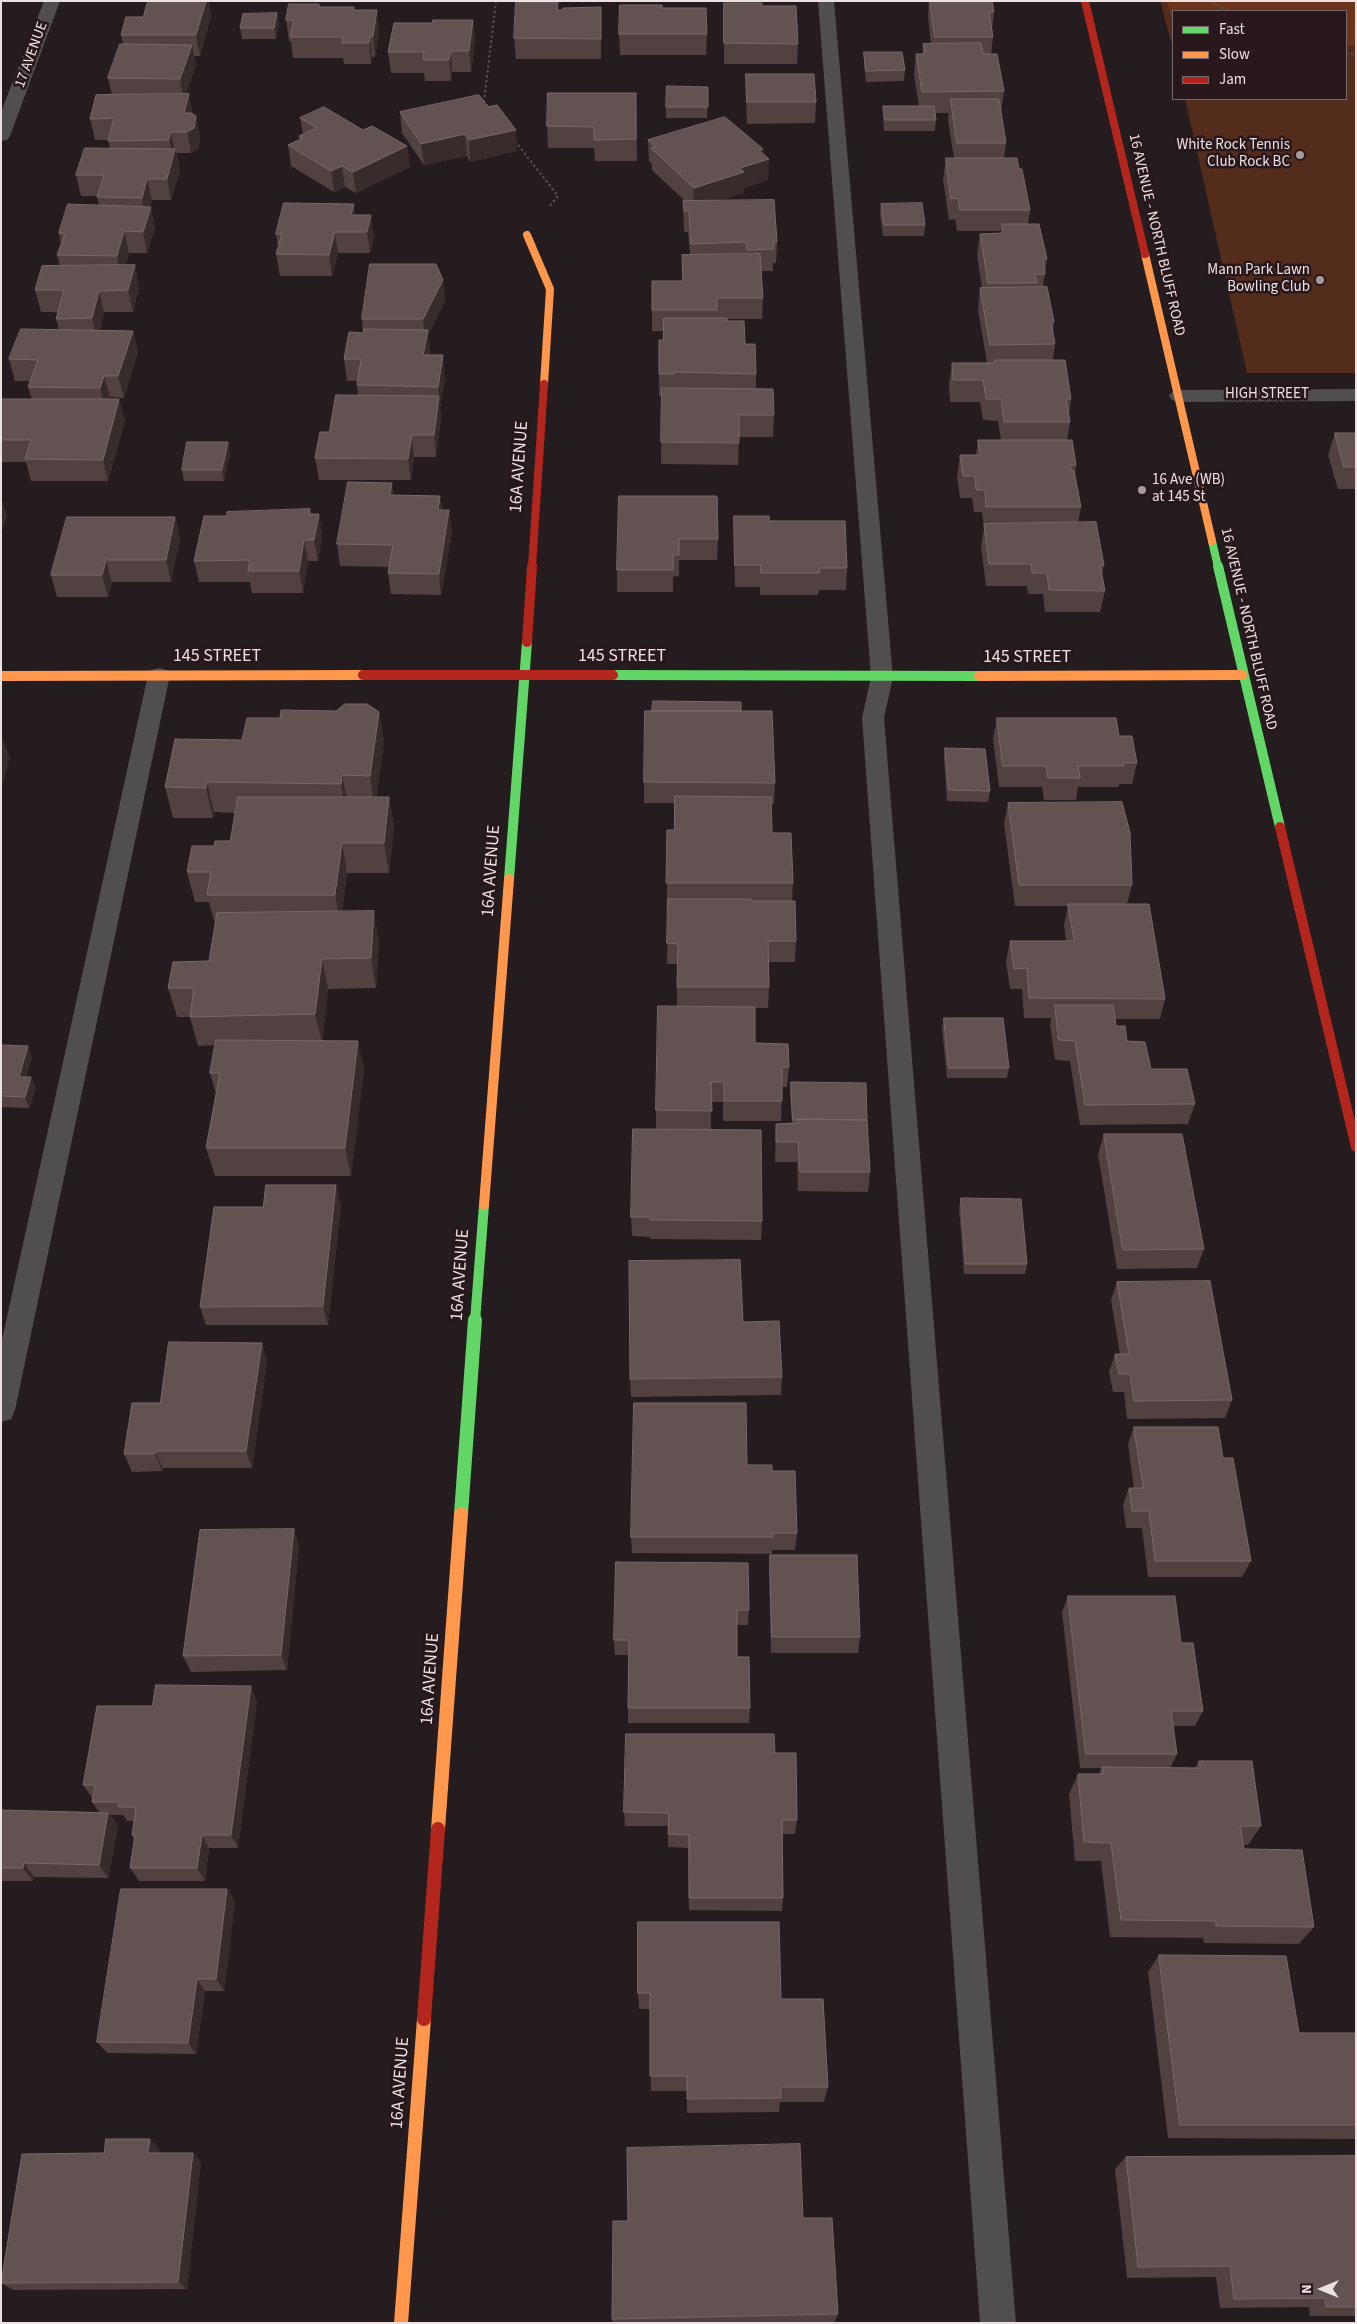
<!DOCTYPE html>
<html>
<head>
<meta charset="utf-8">
<style>
  body { margin:0 }
  #map { position:relative; width:1357px; height:2324px; overflow:hidden; background:#241c1e; font-family:"Source Sans 3",sans-serif }
  canvas { display:block }
  .frame { position:absolute; inset:0; border:2px solid #ebe0e2; pointer-events:none }
  .legend { position:absolute; left:1172px; top:10px; width:175px; height:90px; box-sizing:border-box; background:#28181c; border:1px solid #76686b; margin:0; padding:6px 9px; list-style:none; font-size:15px; color:#ebe0e2 }
  .legend li { display:flex; align-items:center; gap:10px; height:25px }
  .legend b { width:25px; border:1px solid #76686b }
  .north { position:absolute; left:1297px; top:2264px; width:50px; height:50px; -webkit-text-stroke:4px #28181c; paint-order:stroke; rotate:270deg; font-size:14px; font-weight:700; line-height:20px; text-align:center; color:#ebe0e2 }
  .north::after { content:''; display:block; margin:auto; width:18px; height:22px; background:#ebe0e2; clip-path:polygon(50% 0,100% 100%,50% 72%,0 100%) }
</style>
</head>
<body>
<div id="map">
<canvas width="1357" height="2324"></canvas>
<div class="frame"></div>
<ul class="legend">
<li><b style="height:6px;background:#63d668"></b>Fast</li>
<li><b style="height:6px;background:#ff974d"></b>Slow</li>
<li><b style="height:6px;background:#b3261e"></b>Jam</li>
</ul>
<div class="north">N</div>
</div>
<script>
const g = document.querySelector('canvas').getContext('2d');
g.lineJoin = 'round';
function paint(path, color) {
  g.fillStyle = color;
  g.fill(path, 'evenodd');
}
function trace(path, color, width, dash) {
  g.strokeStyle = color;
  g.lineWidth = width;
  g.lineCap = dash ? 'butt' : 'round';
  g.setLineDash(dash || []);
  g.stroke(path);
}
function drawText(font, color, halo, rows, align = 'center') {
  g.font = font + ' "Source Sans 3",sans-serif';
  g.lineWidth = 5;
  g.setLineDash([]);
  g.textBaseline = 'middle';
  g.strokeStyle = halo;
  g.fillStyle = color;
  for (const [text, x, y, turn = 0] of rows) {
    g.save();
    g.translate(x, y);
    g.rotate((+turn || 0) * Math.PI / 180);
    g.textAlign = isNaN(turn) ? turn : align;
    if (halo) g.strokeText(text, 0, 0);
    g.fillText(text, 0, 0);
    g.restore();
  }
}
paint(new Path2D(`
  M1160 1H1356V373H1247L1185 99H1346V11H1173V49Z`), '#532c1b');
paint(new Path2D(`
  M1167 1H1356V46L1346 45V11H1173V22Z`), '#6c341b');
trace(new Path2D(`
  M1208 1 1230 11
  M1346 53 1356 55
  M491 110 484 101 496 1
  M515 141 558 196 549 207`), '#565254', 2, [2.5, 2.5]);
paint(new Path2D(`
  M818 1H834L893 677 884 718 1016 2323H980L862 718 871 677Z
  M159 668 167 670 170 675 15 1410 11 1419 1 1422V1344L148 675 151 670Z`), '#514e4f');
paint(new Path2D(`
  M44 1H60L10 136 7 140 1 141V112Z
  M1356 389V401L1179 402 1172 400 1169 396 1172 392 1179 390Z`), '#514e4f');
trace(new Path2D(`
  M1212 541 1218 567`), '#63d668', 8);
trace(new Path2D(`
  M1218 566 1280 827
  M613 675 979 676
  M509 879 527 642
  M475 1321 484 1205`), '#63d668', 10);
trace(new Path2D(`
  M461 1514 475 1320`), '#63d668', 14);
trace(new Path2D(`
  M527 235 550 289 544 384
  M1145 254 1212 541`), '#ff974d', 8);
trace(new Path2D(`
  M1 676 363 675
  M979 676 1242 675
  M484 1205 509 879`), '#ff974d', 10);
trace(new Path2D(`
  M438 1829 461 1514
  M401 2323 424 2019`), '#ff974d', 14);
trace(new Path2D(`
  M1085 1 1145 254
  M532 567 544 384`), '#b3261e', 8);
trace(new Path2D(`
  M527 642 532 566
  M363 675H613
  M1280 827 1356 1147`), '#b3261e', 10);
trace(new Path2D(`
  M424 2019 438 1829`), '#b3261e', 14);
paint(new Path2D(`
  M929 1H992L994 12 992 29 993 37 991 54 1004 91 1001 112 1006 143 1004 158 1019 169 1030 210 1028 224 1047 259 1043 287 1054 322 1053 331 1055 344 1053 360 1071 399 1069 415 1070 422 1067 440 1076 465 1075 473 1081 507 1078 523 1104 565 1102 575 1105 591 1100 612H1045L1043 594H1028L1027 586H986L981 546 984 529 982 512H974L972 498H960L957 477 960 455H976L978 440H1001L998 421 983 420 980 402H950L949 384 952 363H987L978 309 980 288H982L977 255 980 234 1001 233V231H957L955 219 949 220 943 179 946 158H954L948 120 949 113H935L936 120 935 131H884L883 116V106H919L914 75 916 54H922L923 44H931L928 17Z
  M558 2V10L601 28V59H516L514 38Z
  M724 3 762 6 798 44 797 64H724Z
  M320 7 354 10 379 31 375 57H372L371 64H344L343 58H293L291 41H289L286 20Z
  M662 8 707 34 706 55H620L619 34Z
  M277 13 279 24 276 39H242L240 28Z
  M211 16 200 56H194L196 65 186 94 192 114 196 116 200 137 198 149 191 153H176L180 170 171 200H152L150 207H151L155 228 147 253H129L125 266 139 287 133 312H104L100 330 133 331 138 352 124 398 110 397 109 399H119L125 421 108 481H31L26 462H1V399H32L28 387 30 381H15L9 359 59 329 56 319 58 312H41L35 290 60 266 57 255 61 244 59 233 99 205 97 196H81L76 175 110 149 109 140H95L90 119 112 95 108 78 123 44 121 35Z
  M473 20 475 41 471 72H452L451 81H425L424 73H391L388 52 432 23Z
  M864 52 905 70 904 81 866 82 864 63Z
  M746 74 816 102 815 123 747 124 746 95Z
  M708 87 707 118H666V107Z
  M636 93 637 161H595L594 148H548L547 126Z
  M400 112 517 151 470 162 467 156 424 165 402 133Z
  M300 118 363 130 407 146 410 167 356 193 345 187 334 192 291 166 288 145 299 140V136L303 134Z
  M648 140 763 149V153L768 180 744 188V193L720 200 777 242 776 263H773V271H761L763 298 762 319H727V321L745 344 756 374V389L774 415 773 437H739L738 465 661 464 662 396H659V340H663V331H652V310L682 281V255H690L688 232H684L683 201H685L652 170V164L649 161Z
  M881 204 925 225 924 236H883L880 215Z
  M355 215 374 236 370 253H338L332 276H280L276 254 278 246 276 234Z
  M443 280 445 301 428 335 430 351 429 355 445 377 440 408 441 418 436 457H414L411 480H319L315 458 329 432 358 395 357 385V381H347L344 359 363 333 362 319Z
  M1335 433H1356V489H1338L1328 455Z
  M230 453 224 481H184L182 470Z
  M394 495 440 496 442 510 452 532 441 595 391 594 388 573 389 567 340 566 337 544Z
  M619 496 718 539 717 560H679V576L673 577V592H617V570Z
  M310 509 311 514H319L322 536 318 561H308L303 593H252L250 582H199L194 561 227 516Z
  M734 516 769 521 847 568 846 590H819L818 595H760V587H735L734 538Z
  M175 517 180 539 171 582H112L108 597H57L51 575Z
  M741 711 775 783 774 804H771L772 833 793 883 792 901 796 941 795 962H769V987L768 1008H755V1043L789 1067 787 1087H782L781 1121H723V1102H711V1129L762 1221 761 1240 650 1239V1237L632 1236 631 1217 656 1129V1110L677 1006V964H667L668 904H667V830H674L675 803H644V782Z
  M379 712 384 742 376 797H389L394 827 389 873H347L342 911 379 940 376 988 328 989 322 1041 364 1069 351 1176H215L206 1148 216 1094 210 1073 215 1045 198 1046 190 1017H177L168 988 209 961 215 924 209 902H195L187 872 214 846 230 841 235 813 214 812 213 818H173L165 787 242 740 280 718Z
  M997 718 1119 736 1137 763 1132 784H1119V787H1078L1076 800H1044L1042 787H999L993 739Z
  M945 748 990 791 988 802 947 801 944 759Z
  M1008 803 1132 885 1127 904 1165 999 1160 1019H1115L1116 1026 1127 1041 1151 1069 1195 1104 1188 1124 1080 1125 1070 1061 1055 1060 1050 1025 1051 1018H1024L1022 989H1010L1006 962 1010 941H1066L1064 925 1068 906H1015L1004 824Z
  M944 1018 1009 1068 1007 1078H947L942 1028Z
  M1 1045 32 1057 26 1077H31L36 1088 29 1108 1 1107Z
  M791 1082 867 1121 870 1172 868 1192 798 1191 797 1162H775L776 1124 792 1123 790 1093Z
  M1104 1134 1204 1249 1197 1268 1117 1269 1098 1154Z
  M961 1198 1027 1264 1025 1274H964L959 1208Z
  M341 1204 328 1325H206L200 1307Z
  M1117 1282 1232 1400 1225 1418 1127 1419 1124 1392H1113L1109 1372 1115 1354H1120L1111 1300Z
  M743 1322 782 1377 781 1395 631 1397 630 1379Z
  M262 1343 267 1361 252 1468H163L162 1471 132 1472 124 1454 160 1403Z
  M1134 1427 1223 1458 1251 1561 1242 1577H1148L1142 1528H1126L1123 1505 1129 1488H1134L1128 1444Z
  M747 1465 772 1471 797 1533 795 1550H772V1554L632 1553 631 1537Z
  M299 1546 287 1670 191 1672 183 1656Z
  M770 1555 860 1637 858 1653H771L769 1571Z
  M616 1562 749 1610 748 1625H737V1657L750 1708 749 1723H628V1655H615L614 1640Z
  M1068 1596 1181 1643 1203 1711 1195 1726H1173L1177 1754 1170 1768H1195L1199 1761 1261 1826 1248 1845H1243L1244 1849 1314 1927 1299 1944 1204 1943 1203 1938 1110 1937 1101 1861H1075L1069 1794 1078 1774H1099L1101 1768H1080L1062 1612Z
  M257 1701 238 1848H209L205 1881H139L130 1868 134 1839 132 1835 134 1821H127L123 1815H110L118 1826 108 1878 34 1877 33 1881H1V1810L99 1812 92 1802 93 1799 83 1785 152 1706Z
  M775 1753 797 1820 795 1834H783V1898L782 1911 689 1910 688 1848 668 1847V1826H625L624 1812Z
  M227 1889 235 1902 224 1991H205L196 2054 107 2053 97 2042Z
  M638 1922 781 1999 828 2087 824 2102H780L779 2112 687 2113V2091H651L650 2009H639L638 1993Z
  M1159 1955 1299 2033H1356V2139L1168 2138 1148 1972Z
  M159 2148V2153H193L201 2162 187 2289 13 2290 1 2283 104 2153Z
  M1356 2156V2316H1310L1309 2307 1220 2308 1216 2277 1127 2278 1115 2169 1126 2157Z
  M838 2314 834 2323H613L612 2319Z`), '#524141');
paint(new Path2D(`
  M206 1H209L211 16 200 56 196 35Z
  M377 10 379 31 375 57 373 36Z
  M277 13 279 24 276 39 274 28Z
  M473 20 475 41 471 72 469 51Z
  M370 36 372 57 371 64 369 43Z
  M192 45 196 65 184 100 180 79Z
  M451 51 452 72 451 81 449 60Z
  M189 94 193 115 196 116 200 137 198 149 191 153 184 113Z
  M516 130 517 151 470 162 469 140Z
  M171 132 175 152V149L180 170 171 200 167 179 173 158 169 140Z
  M465 134 467 156 424 165 421 144Z
  M407 146 410 167 356 193 353 172Z
  M763 149V161L769 159 768 180 744 188V193L693 209 694 188 740 168 759 150Z
  M342 166 345 187 334 192 331 171Z
  M147 179 152 200 146 219 142 198Z
  M354 204 357 226 351 215Z
  M151 207 155 228 147 253 143 232Z
  M371 215 374 236 370 253 367 232Z
  M124 231 129 253 122 277 117 256Z
  M335 232 338 253 332 276 329 255Z
  M135 265 139 287 133 312 128 290Z
  M443 280 445 301 428 335 430 351 426 376 423 355 425 340 423 319Z
  M99 291 104 312 97 340 92 318Z
  M133 331 138 352 124 398 118 376Z
  M443 355 445 377 440 408 441 418 436 457 434 435 439 397 438 387Z
  M104 376 110 397 106 410 100 388Z
  M119 399 125 421 108 481 103 460Z
  M412 435 414 457 411 480 408 459Z
  M228 442 230 453 224 481 222 470Z
  M392 483 395 504 390 495Z
  M440 496 443 518 438 510Z
  M1 498 7 516 1 534Z
  M449 510 452 532 441 595 439 574Z
  M319 514 322 536 318 561 314 540Z
  M175 517 180 539 171 582 166 560Z
  M304 540 308 561 303 593 299 571Z
  M106 560 112 582 108 597 102 575Z
  M379 712 384 742 374 806 370 776Z
  M2 737 10 758 1 790V741Z
  M342 775 348 805 346 814 341 784Z
  M207 782 214 812 213 818 206 788Z
  M389 797 394 827 389 873 384 843Z
  M342 843 347 873 341 924 335 895Z
  M374 911 379 940 376 988 371 958Z
  M322 959 328 989 322 1043 315 1014Z
  M358 1041 364 1069 351 1176 345 1148Z
  M28 1046 32 1057 23 1087 19 1077Z
  M31 1077 36 1088 29 1108 25 1097Z
  M336 1185 341 1204 328 1325 323 1306Z
  M262 1343 267 1361 252 1468 246 1451Z
  M155 1451 163 1468 162 1471 155 1454Z
  M294 1529 299 1546 287 1670 281 1655Z
  M251 1686 257 1701 238 1848 231 1835Z
  M108 1813 118 1826 108 1878 99 1865Z
  M202 1835 209 1848 205 1881 197 1868Z
  M24 1863 34 1877 33 1881 23 1868Z
  M227 1889 235 1902 224 1991 216 1979Z
  M197 1979 205 1991 196 2054 188 2043Z
  M150 2139 159 2148 157 2162 148 2153Z
  M193 2153 201 2162 187 2289 178 2282Z`), '#382b2c');
const building = new Path2D(`
  M148 1H206L196 35H121L126 17H143Z
  M930 1H992L994 12H989L993 37H935Z
  M516 2H558L557 10H563V8L601 7V39L514 38Z
  M724 3H762V6H796L798 44 724 43Z
  M289 4H319V7H354L353 10H377L373 36H370L369 43H342L343 37H290L294 20H286Z
  M620 5H662V8H706L707 34H619Z
  M277 13 274 28H240L243 14Z
  M433 20H473L469 51H451L449 60H423L424 52H388L394 23H432Z
  M981 43 983 54H997L1004 91 922 92 916 54H925L923 44Z
  M120 44 192 45 180 79 108 78Z
  M864 52H902L905 70 866 71Z
  M746 74H814L816 102H747Z
  M667 86 708 87V107H666Z
  M548 93H636V139L594 140V127L547 126Z
  M189 94 184 113H191L196 116 194 128 187 132H171L169 140 108 141 114 118 90 119 96 95Z
  M479 95 488 107 497 105 516 130 469 140 465 134 421 144 400 112Z
  M951 99H999L1006 143H957Z
  M883 106H934L936 120H885Z
  M324 107 363 130 372 126 407 146 353 172 342 166 331 171 288 145 303 138 299 136 317 128 300 118Z
  M725 117 763 149 759 150 769 159 740 168 744 172 694 188 651 148 656 147 648 140Z
  M85 148 175 149 167 179H147L142 198 97 197 104 175H76Z
  M946 158H1017L1019 169H1022L1030 210H960L958 198 951 199Z
  M774 200 777 242H773L774 249 747 250 746 242 691 244 689 211H684L683 201Z
  M284 203 354 204 351 215H371L367 232H335L329 255 276 254 282 234H276Z
  M922 203 925 225H884L881 204Z
  M68 204 151 207 143 232 124 231 117 256 57 255 65 234 59 233Z
  M1002 224H1039L1047 259H1043L1045 274H1035L1037 283H988L980 234 1003 233Z
  M760 254 763 298H717V310H652V281H683L682 255Z
  M370 264H436L443 280 423 319H362Z
  M135 265 128 290 99 291 92 318 56 319 64 290H35L42 266Z
  M1047 287 1054 322H1051L1055 344 990 345 980 288Z
  M664 318H727V321H744L745 344H755L756 374 674 372V374H659V340H663Z
  M21 329 133 331 118 376H104L100 388 28 387 38 360 9 359Z
  M364 329 428 330 423 355H443L438 387 357 385 361 359H344L349 332 363 333Z
  M995 360H1065L1071 399H1066L1070 422H1004L1001 399H986L983 380H953L952 363H995Z
  M662 388 773 389 774 415H739V443L661 442Z
  M336 395 439 396 434 435H412L408 459 315 458 320 432H329Z
  M1 399H119L103 460 25 459 31 440H1Z
  M1335 433H1356V467H1344Z
  M978 440H1072L1076 465H1070L1071 471H1074L1081 507H986L985 490H976L975 476H963L960 455H980Z
  M187 442H228L222 470H182Z
  M348 482 392 483 390 495 440 496 438 510H449L439 574 388 573 393 545 337 544Z
  M619 496H717L718 539H679V555H673V570H617Z
  M310 509 309 514H319L314 540H304L299 571H248L250 560 194 561 204 516H227V512Z
  M734 516H769V521H845L847 568H819L820 573H760L761 565H735Z
  M67 517H175L166 560H106L102 575H51Z
  M1096 522 1104 565H1100L1105 591 1049 590 1047 573H1032L1031 564H989L984 524Z
  M653 701 741 702V711H652Z
  M345 704H367L379 712 370 776 342 775 341 784 207 782 206 788 165 787 175 739 242 740 247 718H280L281 710 336 711Z
  M645 711H772L775 783 644 782Z
  M997 718H1116L1119 736H1132L1137 763H1123L1124 766H1078L1080 778H1048L1046 766H1003Z
  M945 748 985 749 990 791 949 790Z
  M675 796 771 797 772 833H791L793 883H666L667 830H674Z
  M238 797H389L384 843H342L335 895H207L211 872H187L192 846H214L215 841H230Z
  M1122 802 1130 833 1132 885H1019L1008 803Z
  M668 899H751V901H795L796 941H768L769 987H677L678 944 667 943Z
  M1068 904H1149L1165 999 1029 998 1027 968 1014 969 1010 941H1074Z
  M374 911 371 958 322 959 315 1014 190 1017 194 988H168L173 962 209 961 217 913Z
  M1055 1005H1113L1116 1026H1125L1127 1041 1145 1042 1151 1069H1187L1195 1104 1085 1105 1075 1041 1059 1040Z
  M658 1006 755 1007V1043L788 1044 789 1067H782V1101H724V1082H711L712 1111 656 1110Z
  M944 1018H1003L1009 1068H949Z
  M216 1040 358 1041 345 1148H206L220 1073H210Z
  M1 1045 28 1046 19 1077H31L25 1097 1 1096Z
  M791 1082 866 1083 867 1121V1120L797 1119 798 1120H793Z
  M797 1119 867 1120 870 1172H800L798 1142H776V1124L798 1123Z
  M633 1129 761 1130 762 1221 650 1220V1217H631Z
  M1104 1134H1182L1204 1249 1123 1250Z
  M266 1185H336L323 1306 200 1307 214 1207H263Z
  M961 1198 1021 1199 1027 1264H966Z
  M740 1260 743 1322 779 1321 782 1377 630 1379 629 1261Z
  M1210 1281 1232 1400 1134 1401 1130 1374H1119L1115 1354H1129L1117 1282Z
  M169 1342 262 1343 246 1451H155V1454H124L132 1403H160Z
  M634 1403H746L747 1465H772V1471H795L797 1533H773V1537H631Z
  M1134 1427H1218L1223 1458H1233L1251 1561H1155L1149 1511H1132L1129 1488H1143Z
  M294 1529 281 1655 183 1656 200 1530Z
  M770 1555H857L860 1637H772Z
  M616 1562 748 1563 749 1610H737V1657H749L750 1708H628L629 1640H614Z
  M1068 1596H1175L1181 1643H1193L1203 1711H1171L1177 1754H1086Z
  M156 1685 251 1686 231 1835H202L197 1868H130L135 1835H132L136 1807H118L119 1802H92L95 1785H83L97 1706H152Z
  M626 1734H774L775 1753H796L797 1820H782L783 1898H689V1835L668 1834 669 1813 624 1812Z
  M1199 1761H1252L1261 1826H1240L1244 1849 1302 1850 1314 1927 1216 1926V1921L1121 1920 1111 1843 1084 1842 1078 1774H1103L1102 1767 1200 1768Z
  M1 1810 108 1813 99 1865 24 1863 23 1868H1Z
  M121 1889H227L216 1979H197L188 2043 97 2042Z
  M638 1922H779L781 1999H823L828 2087H781V2098L687 2099V2076H650V1993H638Z
  M1159 1955 1286 1956 1299 2033H1356V2125H1180Z
  M106 2139H150L148 2153H193L178 2282 1 2283 22 2154 104 2153Z
  M800 2144 803 2218H832L838 2314 612 2319 613 2221H628L627 2148Z
  M1356 2156V2307H1326L1325 2298 1234 2299 1230 2266 1138 2267 1126 2157Z`);
paint(building, '#625252');
trace(building, '#786869', 1);
for (const [x, y, r, color] of [
  [1300,155,5,"#a59b9d"],
  [1320,280,5,"#a59b9d"],
  [1142,490,5,"#a59b9d"]
]) {
  const dot = new Path2D();
  dot.arc(x, y, r, 0, 2 * Math.PI);
  g.fillStyle = color;
  g.fill(dot);
  trace(dot, '#28181c', 2);
}
drawText('15px', '#ebe0e2', '#28181c', [
  ["17 AVENUE",32,55,-70],
  ["16 AVENUE - NORTH BLUFF ROAD",1156,235,77],
  ["HIGH STREET",1267,395],
  ["16 AVENUE - NORTH BLUFF ROAD",1248,629,77]
]);
drawText('15px', '#ebe0e2', '#28181c', [
  ["White Rock Tennis",1290,146],
  ["Club Rock BC",1290,163],
  ["Mann Park Lawn",1310,271],
  ["Bowling Club",1310,288],
  ["16 Ave (WB)",1152,481,"left"],
  ["at 145 St",1152,498,"left"]
], 'right');
drawText('18px', '#ebe0e2', '#28181c', [
  ["16A AVENUE",520,467,-86],
  ["145 STREET",217,657],
  ["145 STREET",622,657],
  ["145 STREET",1027,658],
  ["16A AVENUE",492,871,-86],
  ["16A AVENUE",461,1275,-86],
  ["16A AVENUE",431,1679,-86],
  ["16A AVENUE",401,2083,-86]
]);
</script>
</body>
</html>
